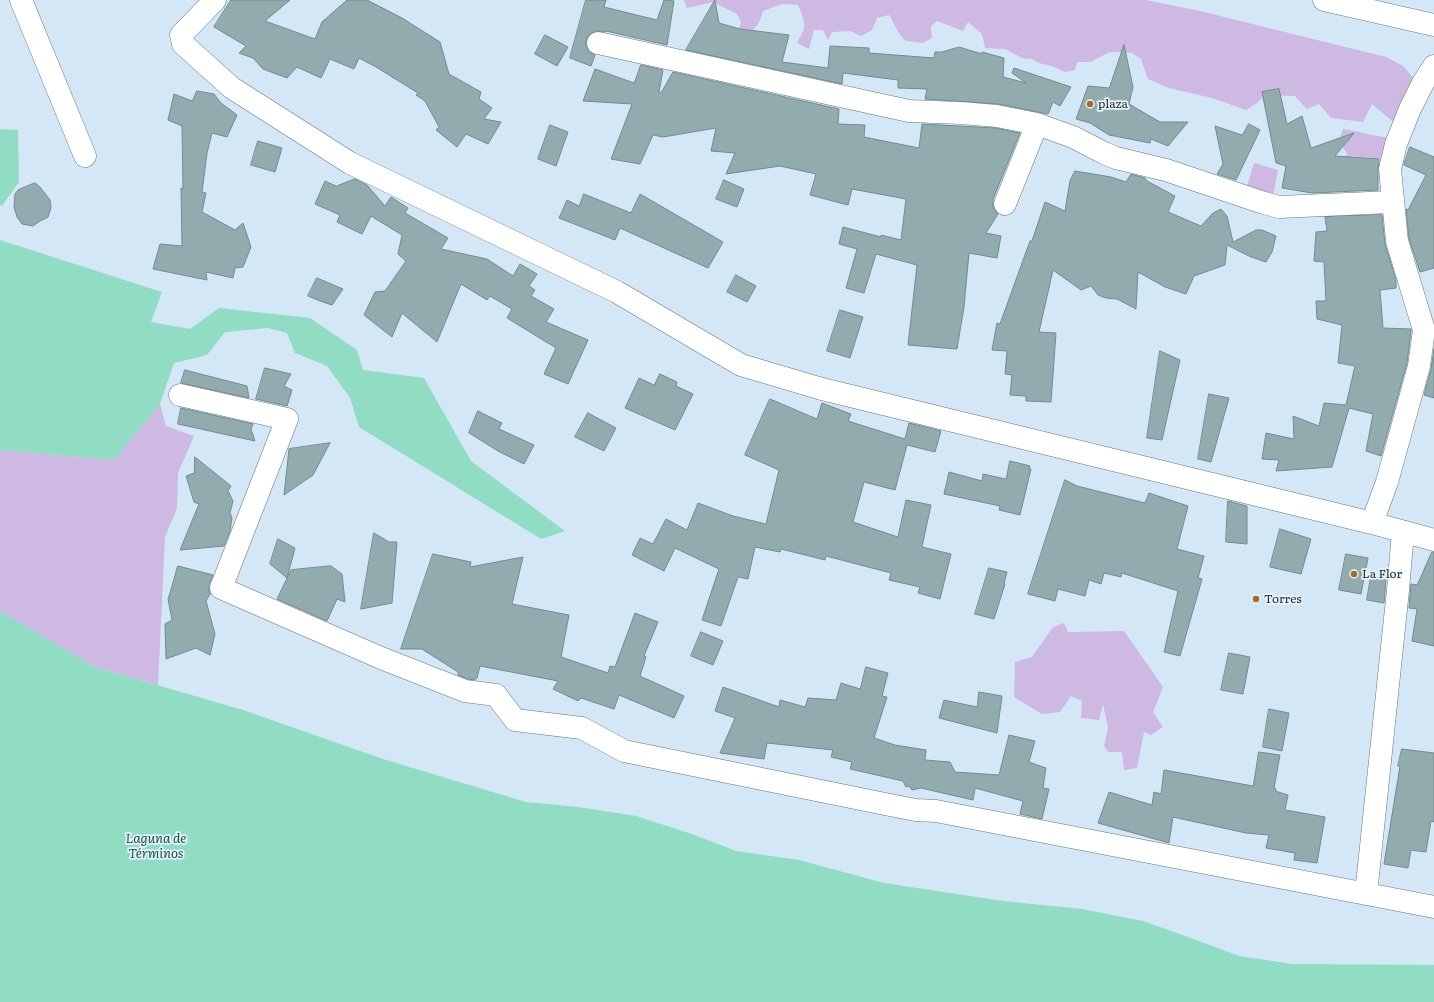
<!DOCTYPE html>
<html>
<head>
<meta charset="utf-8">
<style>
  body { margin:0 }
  canvas { display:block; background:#d3e7f6 }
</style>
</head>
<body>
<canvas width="1434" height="1002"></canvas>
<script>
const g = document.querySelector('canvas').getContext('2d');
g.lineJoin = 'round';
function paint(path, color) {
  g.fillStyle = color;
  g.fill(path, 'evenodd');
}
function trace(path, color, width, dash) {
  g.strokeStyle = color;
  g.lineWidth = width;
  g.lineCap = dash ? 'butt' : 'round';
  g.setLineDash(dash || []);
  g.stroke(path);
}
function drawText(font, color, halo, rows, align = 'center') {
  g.font = font + ' Literata,serif';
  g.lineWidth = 3.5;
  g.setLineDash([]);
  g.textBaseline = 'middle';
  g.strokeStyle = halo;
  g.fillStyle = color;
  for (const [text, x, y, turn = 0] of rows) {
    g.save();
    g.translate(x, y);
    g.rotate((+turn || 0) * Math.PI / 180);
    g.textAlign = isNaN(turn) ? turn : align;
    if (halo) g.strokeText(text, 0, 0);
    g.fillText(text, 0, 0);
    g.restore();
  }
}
paint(new Path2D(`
  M684 0H1146L1200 11 1386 57 1403 66 1415 80 1397 125 1372 104 1363 122 1331 118 1319 104 1307 109 1295 96 1265 95 1257 103 1246 110 1212 98 1169 88 1148 79 1141 59 1132 53 1110 52 1090 62H1077L1075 70 1065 72 1054 67 1039 63 1032 59 1022 58 1005 49 985 48 982 34 968 22 963 31 937 21 931 26 932 38 923 43C918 42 912 42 907 41 899 38 894 22 889 15L877 18 872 30 861 36 850 31 832 32 828 40 823 30H814L809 49 797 43C807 26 806 24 798 5L782 4 763 11C759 27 753 33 737 36L741 22 737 14 713 2 687 8Z
  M1343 129C1359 131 1373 136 1389 138L1384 159 1352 156 1353 162H1344L1347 154 1343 147 1348 141 1339 140Z
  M1254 163 1278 170 1273 196 1246 190Z
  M160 404 166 426 194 436 178 473 177 508 165 537 158 685 95 667 0 611V450L114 460Z
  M1064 623 1068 632 1124 631 1163 687 1153 712 1163 727 1151 735 1144 732 1137 768 1124 770 1122 752H1108L1104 746 1108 728 1103 704 1099 720 1081 718 1082 701 1071 696 1060 712 1042 714 1014 697 1015 662 1032 657 1053 627Z`), '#cdb9e1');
paint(new Path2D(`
  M0 129 18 130 19 182 2 206 0 205Z
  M0 240 162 292 151 322 190 329 219 308 310 318 357 350 363 370 424 378 471 461 565 531 541 539 359 427 350 398 327 366 295 353 287 333 268 328 225 332 207 355 174 363 160 404 114 460 0 450Z
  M0 611 95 667 243 710 383 759 526 802 578 807 636 816 692 834 736 851 799 860 884 883 1003 901 1082 909 1143 921 1191 938 1239 956 1292 964 1434 965V1002H0Z`), '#91ddc4');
const building = new Path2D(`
  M231 0H290L265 21 315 39 322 22 347 0H367L402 18 440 42 449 74 481 92 479 99 492 108 484 119 501 122 488 144 466 134 457 147 436 130 439 127 425 101 416 95 418 93 376 67 359 58 354 69 330 59 321 78 297 67 287 78 263 69 253 58 239 53 246 46 214 27Z
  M586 0H606L604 7 657 20 664 0 674 1 667 45 606 31 605 32 595 31 589 35 586 41V46L589 52 595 55 591 66 570 58Z
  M715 0 719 23 740 29 789 35 782 62 828 68 830 46 869 48V53L934 58 935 52H942L959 47 982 54V52L1004 58 1003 77 1026 83 1012 73 1014 68 1071 87 1060 106 1053 102 1048 114 998 104 925 99 927 89 898 88V80L843 73 842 84 686 50Z
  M545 35 568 47 557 66 535 54Z
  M1124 45 1133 87 1129 104 1160 122H1188L1168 146 1151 139 1150 143 1109 135 1090 123 1076 119 1088 86 1109 88Z
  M641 65 663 70 659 92 661 93 673 72 839 109 838 124 865 125 864 137 919 148 922 124 995 128 1020 133 993 199V206L995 211 998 214 986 233 1001 236 997 258 969 253 964 307 957 349 908 345 917 265 876 254 864 293 846 288 857 249 839 244 843 227 881 237V235L901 240 906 199 852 189 848 205 810 195 816 174 780 166 726 174 735 153 711 151 716 128 663 137 653 135 640 164 611 159 632 104 583 101 595 69 634 83Z
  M1279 89 1287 124 1302 116 1311 148 1354 133 1335 156 1379 159 1378 170V190L1312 193 1282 188 1286 166 1276 163 1262 92Z
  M197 91 214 94 221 103 237 115 227 137 212 133 207 153 202 192 206 193 202 212 235 230 243 223 251 247 243 267 235 268 233 278 206 272 207 280 153 269 160 244 182 246 181 188 183 189 182 126 168 120 174 94 192 101Z
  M1249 124 1260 130 1236 180 1217 174 1223 164 1215 126 1242 135Z
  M550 125 568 132 556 166 538 159Z
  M258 141 282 148 275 172 251 165Z
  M1410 147 1434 157V268L1420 272 1409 239 1406 209 1408 210 1426 175 1404 165Z
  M1075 171 1111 177 1126 182 1131 174 1145 178 1147 181 1175 196 1168 212 1201 226 1213 213 1221 209 1227 216 1233 242 1256 230H1262L1276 236 1272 252 1266 262 1251 257 1227 245 1225 265 1194 276 1186 294 1165 287 1138 272 1136 309 1117 299 1106 298 1098 295 1091 286 1081 290 1053 270 1039 332 1056 333 1051 402 1026 401V396L1010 395 1012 375 1005 374 1007 351 992 350 997 323 1000 324 1030 241H1032L1045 202 1065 211 1070 181Z
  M355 179 367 185 385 206 391 197 408 208 405 213 448 238 441 249 487 259 513 276 520 264 537 274 529 286 535 290 531 296 554 309 546 322 588 340 568 384 544 374 556 348 507 318 512 309 490 296 487 300 461 284 437 342 402 313 392 337 364 315 375 292 385 291 406 261 398 254 402 235 371 216 362 234 337 222 340 215 315 204 325 181 336 186Z
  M724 180 744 189 737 207 716 199Z
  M35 183 40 187 50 200 51 208 48 217 40 221 33 226 22 224 17 217 14 207 15 194 18 190Z
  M584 194 631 213 640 194 723 242 708 268 620 228 615 240 559 218 567 200 579 206Z
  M1382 215 1385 244 1396 280V288L1380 290 1383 328 1411 329V331L1407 363 1381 456 1366 451 1373 414 1349 408 1332 467 1276 471 1279 460 1262 459 1266 433 1294 439 1293 416 1319 426 1324 403 1346 405 1355 366 1338 363 1342 325 1317 319 1316 301H1326L1324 262 1314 261 1316 232 1327 231 1325 217Z
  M736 275 756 286 747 302 727 292Z
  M317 278 343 289 332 305 320 301 308 296Z
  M840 310 863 317 850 358 827 351Z
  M1434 349V398L1424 395 1431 369Z
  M1160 351 1180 360 1162 440 1147 438Z
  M265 368 291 374 284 386 292 390 287 406 256 399Z
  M185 370 247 386 249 398 181 383Z
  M660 374 677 382 676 386 693 394 675 430 625 408 639 378 654 385Z
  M1209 394 1229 398 1211 462 1198 459Z
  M770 399 817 419 822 403 851 414 848 421 905 439 909 423 941 431 935 452 907 445 895 490 864 482 853 522 898 537 906 500 931 505 922 547 951 554 940 599 918 593 920 587 889 580 891 573 826 556 825 560 781 549 780 552 755 547 748 579 738 577 721 626 702 620 719 569 675 548 664 571 632 555 640 538 653 544 666 519 687 530 698 503 733 516 766 524 779 470 745 455Z
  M181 408 253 424 251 429 255 441 178 424Z
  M478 411 502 423 499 429 534 445 524 464 498 451 469 433Z
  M588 413 616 428 604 451 575 437Z
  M330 443 313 475 284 495 289 449Z
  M195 457 231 486 228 491 233 501 230 513 232 518 230 531 224 546 180 550 199 504 194 502 186 476 194 473Z
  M1010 461 1030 466 1029 469H1031L1020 515 999 510 1000 506 944 494 949 472 982 481 983 474 1006 479Z
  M1065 480 1077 486 1145 503 1149 493 1188 506 1177 549 1204 556 1198 578 1202 579 1180 656 1164 652 1178 591 1122 573 1121 577 1104 573 1101 584 1089 580 1085 596 1058 589 1055 601 1028 594Z
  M1228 501 1247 506V544L1226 542Z
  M1280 529 1311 539 1301 574 1270 567Z
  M374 533 389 542H397L392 603 361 609Z
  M278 539 295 548 287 578 270 564Z
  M1432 552H1434V646L1412 641 1417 609 1409 608 1411 584 1417 585Z
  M433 554 471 562 470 567 523 557 512 604 569 615 561 657 608 673 610 666 615 667 635 613 658 622 644 656 646 657 640 676 684 696 674 718 619 695 614 709 581 698 578 701 553 689 558 681 480 666 477 678 474 680 468 679 458 675V672L422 649H401Z
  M1346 554 1368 558 1361 594 1339 590Z
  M178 566 213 575 209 584V589L210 594 206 601 215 634 210 655 196 648 166 659 165 624 172 620 168 599 170 593Z
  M331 566 342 574 345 602 337 599 327 621 277 599 291 570Z
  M989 568 1007 572 1004 583 1005 584 994 619 975 614Z
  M1371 577 1386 580 1384 603 1367 600Z
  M701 632 723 641 713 665 691 656Z
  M1229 653 1250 657 1243 694 1221 690Z
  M866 667 888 673 882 696 887 697 874 738 895 745 926 750 925 760 950 762 955 772 999 775 1009 735 1035 741 1029 762 1046 768 1043 788 1049 789 1042 819 1020 814 1023 801 975 788 973 800 921 788 912 790 909 786 906 787 903 781 850 769 852 762 831 757 833 750 767 743 764 759 720 753 735 718 715 711 723 687 779 707 780 700 805 707 808 698 836 700 841 683 860 689Z
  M979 692 1002 696 997 733 939 718 944 700 977 707Z
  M1269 709 1289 713 1282 751 1263 747Z
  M1402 749 1434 753V822L1431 821 1426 852 1411 850 1408 868 1384 864 1400 766H1398Z
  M1259 752 1280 755 1274 788 1276 789 1275 791 1288 795 1285 810 1325 817 1317 863 1294 860 1295 853 1266 848 1269 835 1246 833 1173 817 1169 843 1098 823 1109 792 1152 805 1154 792 1161 794 1164 770 1253 786Z`);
paint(building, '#91abae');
trace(building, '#728b8f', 1);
const minor = new Path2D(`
  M21 0 85 156
  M215 0 181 35 183 44 232 88 350 163 617 292 741 365 822 389 1372 523 1434 540
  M1324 0 1434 25
  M598 43 909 111 961 113 997 116 1037 124 1073 137 1104 153 1116 158 1166 170 1264 203 1279 207 1392 202
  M1005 204 1037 124
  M180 395 287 419 221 588 381 658 465 691 496 695 515 720 582 728 624 751 890 805 916 810 936 811 1434 907
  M1372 523 1387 482 1419 366 1424 330 1397 241 1390 169 1396 144 1410 109 1423 83 1434 66
  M1366 894 1398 590 1403 532`);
trace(minor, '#647683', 23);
trace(minor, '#fff', 22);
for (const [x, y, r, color] of [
  [1090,104,4,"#a26c27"],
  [1354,574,4,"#a26c27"],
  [1256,599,4,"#a26c27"]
]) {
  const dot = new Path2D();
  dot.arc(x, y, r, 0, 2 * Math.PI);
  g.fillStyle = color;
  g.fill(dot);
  trace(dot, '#e7f3fc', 1.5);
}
drawText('12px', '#242c31', '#e7f3fc', [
  ["plaza",1098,104],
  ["La Flor",1362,574],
  ["Torres",1264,599]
], 'left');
drawText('italic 13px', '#145242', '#e7f3fc', [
  ["Laguna de",156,839],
  ["Términos",156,854]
]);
</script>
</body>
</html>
